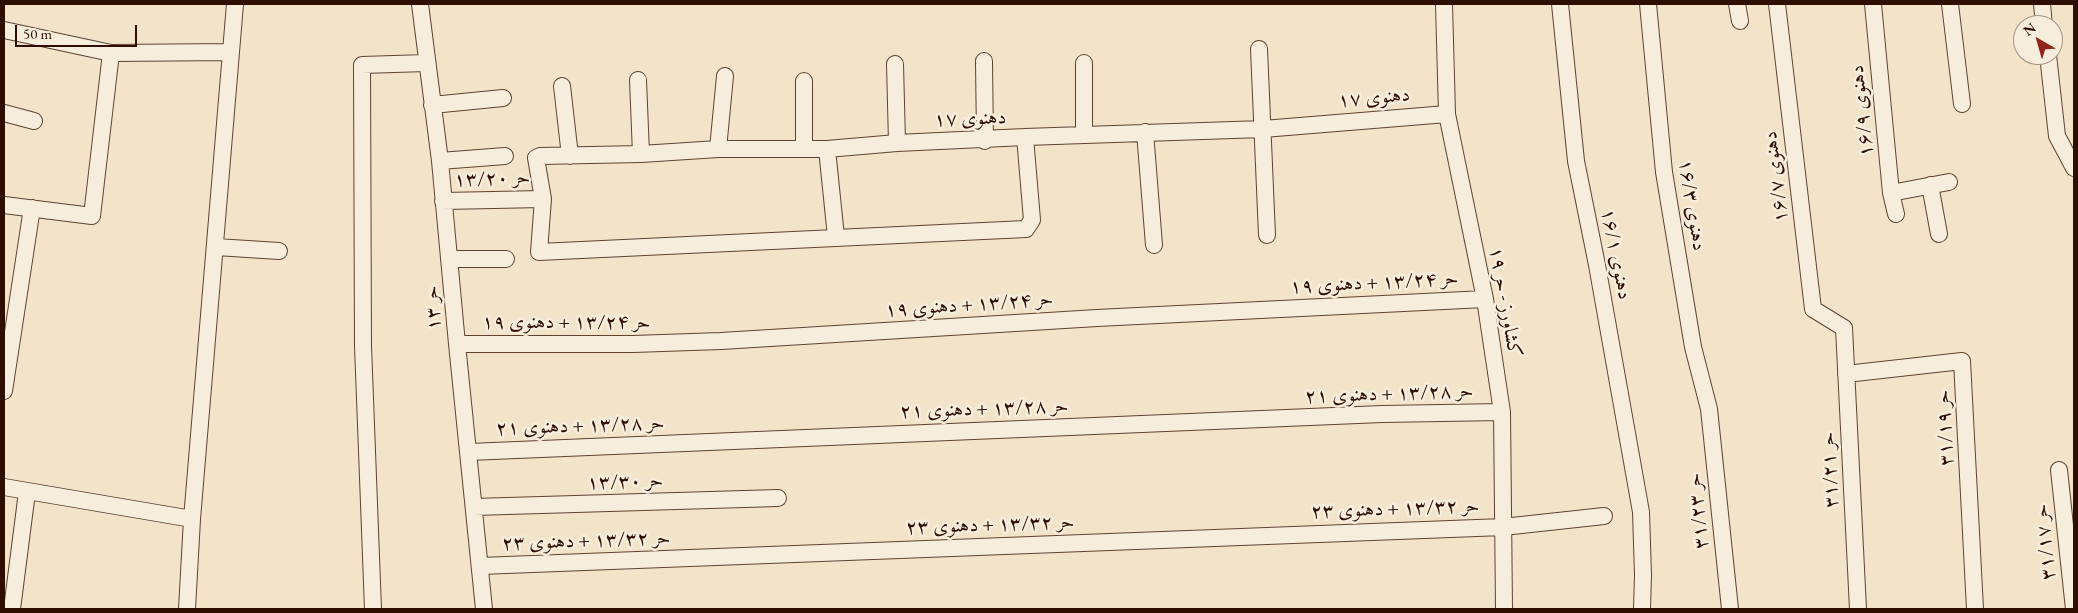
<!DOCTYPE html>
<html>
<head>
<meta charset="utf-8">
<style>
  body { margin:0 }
  #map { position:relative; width:2078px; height:613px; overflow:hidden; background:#f2e3c9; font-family:"EB Garamond",serif }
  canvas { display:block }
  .frame { position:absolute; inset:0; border:5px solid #2d0e00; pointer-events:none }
  .north { position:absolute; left:2013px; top:15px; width:50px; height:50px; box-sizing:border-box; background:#f7eddc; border:1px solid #a69484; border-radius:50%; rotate:322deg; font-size:14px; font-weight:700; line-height:20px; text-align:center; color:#2d0e00 }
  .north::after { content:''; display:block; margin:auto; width:18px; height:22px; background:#8f2418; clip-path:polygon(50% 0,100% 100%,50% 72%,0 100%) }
  .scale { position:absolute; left:15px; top:25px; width:122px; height:22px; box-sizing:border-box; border:2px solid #2d0e00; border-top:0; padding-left:6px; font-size:15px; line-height:18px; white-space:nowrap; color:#2d0e00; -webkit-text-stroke:4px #f7eddc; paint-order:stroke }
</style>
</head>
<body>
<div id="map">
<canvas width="2078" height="613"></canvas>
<div class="frame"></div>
<div class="north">N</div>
<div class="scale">50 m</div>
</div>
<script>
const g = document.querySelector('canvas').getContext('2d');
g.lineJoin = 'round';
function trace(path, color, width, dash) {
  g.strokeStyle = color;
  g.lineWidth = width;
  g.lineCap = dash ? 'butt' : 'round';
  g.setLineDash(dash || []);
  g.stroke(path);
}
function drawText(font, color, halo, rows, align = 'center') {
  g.font = font + ' "EB Garamond",Amiri,serif';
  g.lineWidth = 5;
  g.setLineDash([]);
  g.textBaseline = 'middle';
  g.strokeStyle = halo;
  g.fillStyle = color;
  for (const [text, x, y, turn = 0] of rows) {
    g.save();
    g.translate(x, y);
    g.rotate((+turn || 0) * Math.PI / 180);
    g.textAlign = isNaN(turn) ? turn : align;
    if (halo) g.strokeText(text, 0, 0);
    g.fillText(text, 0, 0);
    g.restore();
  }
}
const minor = new Path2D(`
  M420 4 440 161 457 344 484 609
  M1444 4 1447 114 1485 299 1502 412 1504 609
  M1560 4 1576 161 1597 265 1641 512 1643 575 1642 609
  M1648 4 1664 172 1693 347 1709 409 1730 609
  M1737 4 1740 21
  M1777 4 1813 309 1844 328 1858 609
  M1873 4 1891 193 1896 214
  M1950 4 1962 104
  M2042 4 2044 25
  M4 30 111 53 231 52
  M1259 49 1267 235
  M2048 55 2057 136 2074 168
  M984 61 985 141
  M1084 63V135
  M895 64 897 143
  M638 80 641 154
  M804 81V149
  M562 86 570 156
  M432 105 503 98
  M4 113 34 121
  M1145 132 1154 245
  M1025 137 1032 220 1026 229 539 252 543 199 536 158 540 156 641 154 718 149H827L897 143 1025 137 1263 129 1447 114
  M718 149 725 76
  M827 149 836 237
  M440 161 505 156
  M1930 185 1939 234
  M1891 193 1949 182
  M443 201 543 199
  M4 205 92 216 111 53
  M216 247 279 251
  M451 259H506
  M457 344H633L721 341 1097 318 1485 299
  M1846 374 1962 361 1975 609
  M4 391 32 208
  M469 452 1382 414 1502 412
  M2059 470 2074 609
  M4 487 192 519
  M474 507 778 498
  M480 566 1503 527 1604 516
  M12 609 27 492
  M187 609 192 519 235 4
  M373 609 363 346 362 65 426 63`);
trace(minor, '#5e4332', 18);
trace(minor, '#f7eddc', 16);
drawText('20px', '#2d0e00', '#f7eddc', [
  ["دهنوی ۱۷",1374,98,-5],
  ["دهنوی ۱۶/۹",1862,111,-96],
  ["دهنوی ۱۷",970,119,-2],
  ["دهنوی ۱۶/۷",1776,177,-97],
  ["حر ۱۳/۲۰",492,179,-2],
  ["دهنوی ۱۶/۳",1692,205,81],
  ["دهنوی ۱۶/۱",1616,254,79],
  ["حر ۱۳/۲۴ + دهنوی ۱۹",1374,283,-3],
  ["کشاورز - حر ۱۹",1505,302,80],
  ["حر ۱۳/۲۴ + دهنوی ۱۹",969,305,-4],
  ["حر ۱۳",433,308,-94],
  ["حر ۱۳/۲۴ + دهنوی ۱۹",566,323],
  ["حر ۱۳/۲۸ + دهنوی ۲۱",1389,394,-2],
  ["حر ۱۳/۲۸ + دهنوی ۲۱",984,409,-2],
  ["حر ۱۳/۲۸ + دهنوی ۲۱",580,426,-2],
  ["حر ۳۱/۱۹",1945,428,-93],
  ["حر ۳۱/۲۱",1830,470,-93],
  ["حر ۱۳/۳۰",625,482,-2],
  ["حر ۱۳/۳۲ + دهنوی ۲۳",1395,509,-2],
  ["حر ۳۱/۲۳",1698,511,-96],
  ["حر ۱۳/۳۲ + دهنوی ۲۳",990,525,-2],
  ["حر ۱۳/۳۲ + دهنوی ۲۳",586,541,-2],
  ["حر ۳۱/۱۷",2045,542,-96]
]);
</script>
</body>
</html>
